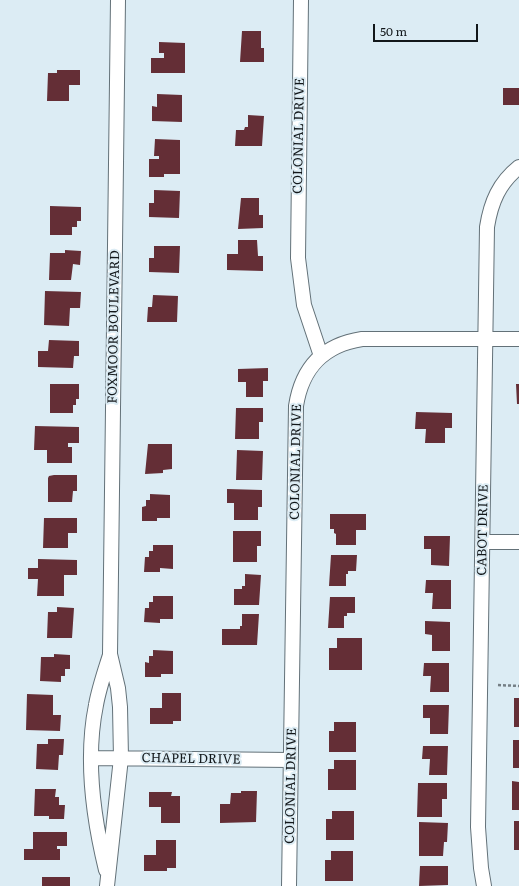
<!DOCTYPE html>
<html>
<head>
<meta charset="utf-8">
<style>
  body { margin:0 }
  #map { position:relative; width:519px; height:886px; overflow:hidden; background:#dcecf4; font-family:Literata,serif }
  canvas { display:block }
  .scale { position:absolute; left:373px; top:24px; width:105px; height:18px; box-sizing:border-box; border:2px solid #12171a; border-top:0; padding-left:5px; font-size:12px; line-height:14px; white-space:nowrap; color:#12171a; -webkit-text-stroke:3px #dcecf4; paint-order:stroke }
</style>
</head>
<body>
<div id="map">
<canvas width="519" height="886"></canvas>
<div class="scale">50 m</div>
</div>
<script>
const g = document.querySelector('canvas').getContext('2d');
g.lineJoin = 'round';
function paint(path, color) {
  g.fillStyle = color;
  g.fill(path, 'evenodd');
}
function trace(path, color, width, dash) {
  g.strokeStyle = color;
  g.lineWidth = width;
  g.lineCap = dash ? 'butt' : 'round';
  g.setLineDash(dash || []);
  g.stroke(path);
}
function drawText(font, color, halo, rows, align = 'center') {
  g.font = font + ' Literata,serif';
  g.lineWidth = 4;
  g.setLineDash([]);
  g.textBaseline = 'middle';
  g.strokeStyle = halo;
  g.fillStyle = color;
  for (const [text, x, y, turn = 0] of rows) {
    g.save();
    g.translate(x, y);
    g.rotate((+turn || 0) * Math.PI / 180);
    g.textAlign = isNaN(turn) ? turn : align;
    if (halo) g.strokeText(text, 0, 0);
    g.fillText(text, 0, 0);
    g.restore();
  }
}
paint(new Path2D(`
  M242 31H261V48H264V62H240Z
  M159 42 185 43V73H151V58H164V53H159Z
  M57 70H80V85H69V101H47L48 73H57Z
  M503 88H519V105H503Z
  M157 94 182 95V122L152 121V106L157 107Z
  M248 115 264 116 262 146H235L236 130H244L245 127H248Z
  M155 139 180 140V174H164V177H149V159H159V156H154Z
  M154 190 180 191 179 218 149 217V203H154Z
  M241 198H259V215H263V228L238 229Z
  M50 206 81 207V221H77V227H72V235H50Z
  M238 240H257L258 256H263V271L227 270V254H238Z
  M154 246H180L179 273 149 272V258H154Z
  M65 250 81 251 80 265 73 264 71 280H49L50 253H65Z
  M45 291 81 292 80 308H70L69 326 44 325Z
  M153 295 178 296 177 322H147L148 307H152Z
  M49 340 79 341V356H74L73 368 38 367V351H48Z
  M268 368V381H263V397H246V382H238V369Z
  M50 384H79V399H76V405H73V413H50Z
  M516 384H519V404H517Z
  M236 408H263V422H259V439H235Z
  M416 412 452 413V428H445V443H425L426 429H415Z
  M35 426 79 427V443H68V447H72V463H47V450H34Z
  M148 444H172V469L163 470V473L145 474Z
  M237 450 263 451 262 480H236Z
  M54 475H77V491H73L72 502H48V478L49 476Z
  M227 489 262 490V507H258V520H234V503H227Z
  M150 494 170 495V518H157V521H142V507L146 506V500H150Z
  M330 514H366V530H356V545H336V534L334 533V529H330Z
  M44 518H77V533H68V548H43Z
  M233 531H261V546H257V562H233Z
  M424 536H450L449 566 431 565V549H424Z
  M153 545H173V569L160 568V572H144L145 557H149V551H153Z
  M331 555H357L356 571H348V574H346V586H329Z
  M38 559 77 560V575H64V596H37L38 579H28V568H38Z
  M245 574 261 575 259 605H234V589H242V586H245Z
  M426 580H451V609H432L433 593H425Z
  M153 596H173V619H160V623L144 622 145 608H149V602H153Z
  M330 597H355V613H347V616H344V628H328Z
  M57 607 74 608 72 638H47L48 612H57Z
  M242 614H259L257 645H222V629H240V626H242Z
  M425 621 450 622V651H432V635L425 634Z
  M337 638H362V670H329V648H337Z
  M153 650 173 651V674H161V677H145V662L149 663V656H153Z
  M54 654 70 655V669H65V676H61V682L40 681 41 657H54Z
  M424 663H449V692H430L431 676H423Z
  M162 693H181V721H173V724H150V708H162Z
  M27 694 53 695V715H61L60 731 26 730Z
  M514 698H519V727H514Z
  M423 705H449L448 734H430V718H423Z
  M334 722H356V752H329V731H334Z
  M48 739H64L63 755H59L58 770 36 769 37 744H48Z
  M513 740H519V768H513Z
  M423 746H448L447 775H429L430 759H422Z
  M334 760H356V790H328V769H334Z
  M512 781 519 782V810H512Z
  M418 783H447V799H442V817H417Z
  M35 789H56L55 797H59V805H65L64 819H49V816H34Z
  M241 791H257L256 822 220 823V804H230L231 793H241Z
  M149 792H172L171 796H180V823H161V807H149Z
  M332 811H354V840H326V819H332Z
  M514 821H519V850H514Z
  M419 822 448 823 447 842H444L443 856H419Z
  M33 832H67V846H57V849H60V860H24V849H33Z
  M156 840H176V868H167V871H144V855H156Z
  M331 851H353V881H325V860H331Z
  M420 866H448V885L419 886Z
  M42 877H70V886H42Z`), '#642e36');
const minor = new Path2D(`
  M301 0 298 258 304 305 321 356
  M483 542H519
  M91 758 291 760
  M106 870C93 817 85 759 96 705 99 688 105 671 110 655
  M107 886 121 758 120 707 118 688 110 654 118 0
  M289 886 296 406C302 368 323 345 362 339H519
  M484 886 481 868 478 827 487 227C491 202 499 183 519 167`);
trace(minor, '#637178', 16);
trace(new Path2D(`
  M498 685 519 686`), '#757f85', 2.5, [3, 2]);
trace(minor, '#fff', 14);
drawText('13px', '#12171a', '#dcecf4', [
  ["COLONIAL DRIVE",299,136,-89],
  ["FOXMOOR BOULEVARD",114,327,-89],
  ["COLONIAL DRIVE",296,462,-89],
  ["CABOT DRIVE",483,530,-89],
  ["CHAPEL DRIVE",191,759,1],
  ["COLONIAL DRIVE",291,786,-89]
]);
</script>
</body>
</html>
